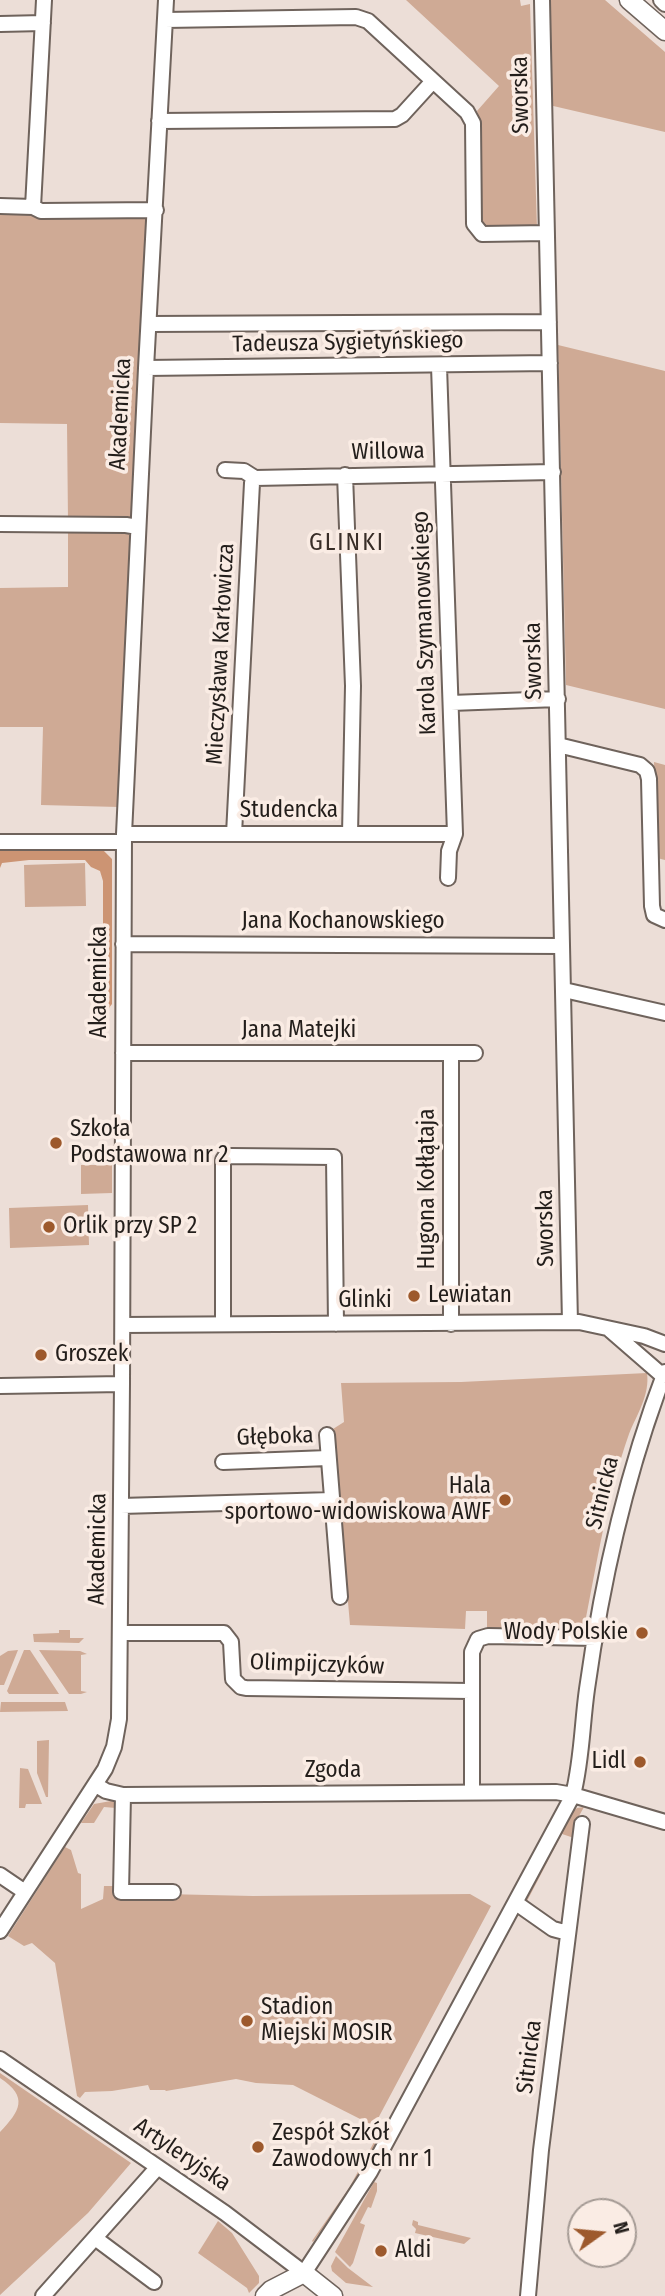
<!DOCTYPE html>
<html>
<head>
<meta charset="utf-8">
<style>
  body { margin:0 }
  #map { position:relative; width:665px; height:2296px; overflow:hidden; background:#ecded7; font-family:"Fira Sans Condensed",sans-serif }
  canvas { display:block }
  .north { position:absolute; left:567px; top:2198px; width:70px; height:70px; box-sizing:border-box; background:#faece4; border:2px solid #a49a94; border-radius:50%; rotate:75deg; font-size:19px; font-weight:700; line-height:28px; text-align:center; color:#231e1b }
  .north::after { content:''; display:block; margin:auto; width:24px; height:32px; background:#9d592c; clip-path:polygon(50% 0,100% 100%,50% 72%,0 100%) }
</style>
</head>
<body>
<div id="map">
<canvas width="665" height="2296"></canvas>
<div class="north">N</div>
</div>
<script>
const g = document.querySelector('canvas').getContext('2d');
g.lineJoin = 'round';
function paint(path, color) {
  g.fillStyle = color;
  g.fill(path, 'evenodd');
}
function trace(path, color, width, dash) {
  g.strokeStyle = color;
  g.lineWidth = width;
  g.lineCap = dash ? 'butt' : 'round';
  g.setLineDash(dash || []);
  g.stroke(path);
}
function drawText(font, color, halo, rows, align = 'center') {
  g.font = font + ' "Fira Sans Condensed",sans-serif';
  g.lineWidth = 7;
  g.setLineDash([]);
  g.textBaseline = 'middle';
  g.strokeStyle = halo;
  g.fillStyle = color;
  for (const [text, x, y, turn = 0] of rows) {
    g.save();
    g.translate(x, y);
    g.rotate((+turn || 0) * Math.PI / 180);
    g.textAlign = isNaN(turn) ? turn : align;
    if (halo) g.strokeText(text, 0, 0);
    g.fillText(text, 0, 0);
    g.restore();
  }
}
paint(new Path2D(`
  M406 0H520L521 6 530 4 537 229 489 230 481 224 480 121 477 111 499 86Z
  M547 0H605L665 52V132L549 105Z
  M0 210 150 214 134 522 68 521 67 424 0 423Z
  M558 345 665 371V709L566 685Z
  M68 528H134L119 807 41 805 43 727H0V588L68 587Z
  M654 762 665 765V860L657 858Z
  M85 863 86 906 25 907 24 865Z
  M81 1165H112V1193L81 1194Z
  M88 1205 89 1245 10 1248 9 1208Z
  M647 1373C650 1395 637 1414 629 1434 607 1496 597 1563 584 1628L487 1629V1611H466L465 1629 350 1625 333 1429 344 1422 341 1383 461 1382Z
  M59 1630H70V1638H84L79 1643 34 1642 33 1634 59 1633Z
  M18 1650 4 1685H0V1656L8 1651Z
  M24 1650H30L59 1694H9L7 1691Z
  M39 1650 80 1651 87 1654 81 1655V1691L87 1692 81 1694H69Z
  M1 1702H65L68 1711 0 1712Z
  M49 1740 48 1797H46L37 1773V1741Z
  M20 1768 28 1769 42 1804H26L25 1808H19Z
  M111 1801H116L119 1893 253 1896 470 1894 491 1906 374 2126 293 2085 256 2083 236 2079 166 2091 165 2090H150L148 2085 112 2091 85 2092 80 2098 77 2096 55 1963 32 1943 24 1946 8 1936 65 1847 71 1850 78 1873 81 1874V1909L103 1899 104 1886H113L116 1808 104 1807 94 1823H81L94 1804Z
  M584 1807 579 1816 574 1838 562 1834 526 1903 527 1894 569 1815 577 1808Z
  M0 2073 131 2163 88 2213 0 2295V2132C20 2111 29 2097 0 2078Z
  M384 2124 387 2128 367 2167 313 2242 312 2241 349 2188Z
  M374 2182 377 2183V2191L371 2208 368 2207 360 2223 365 2225 353 2263 350 2267 335 2252Z
  M413 2220 418 2222V2225L471 2238 464 2244 415 2233 416 2229 412 2225Z
  M218 2221 232 2233 259 2276V2283L249 2293 247 2288 198 2253Z
  M336 2256 348 2268 373 2287 346 2283 332 2271 331 2266Z`), '#cfaa95');
paint(new Path2D(`
  M103 850 112 859V1004L108 1009 103 997 104 962 107 956C103 946 107 937 103 929V881L100 871 91 867 85 860H29L2 863 0 868V851Z`), '#cc9473');
const minor = new Path2D(`
  M542 0 570 1322
  M661 0 665 4
  M165 20 356 17 368 21 467 112 473 123 474 224 482 234 547 233
  M0 24 43 23
  M159 121 395 119 402 115 433 81
  M0 206 33 207 41 211 156 210
  M33 207 44 0
  M150 324 549 322
  M439 366 455 834 449 851 448 878
  M146 368 550 363
  M225 470 244 471 255 478 553 472
  M345 475 353 686 350 834
  M0 524 126 525 138 527
  M451 703 558 699
  M558 745 640 765 647 771 649 779 652 906 654 915 665 920
  M124 834H455
  M234 834 252 483 255 478
  M0 842H123
  M123 944 562 946
  M564 990 665 1013
  M123 1053H475
  M451 1053V1324
  M223 1324V1160L225 1157 232 1156 334 1157 336 1324
  M123 1325 579 1322 644 1336 665 1344
  M610 1330 663 1376
  M0 1386 122 1384
  M327 1435 340 1597
  M223 1462 328 1458
  M121 1506 332 1500
  M120 1633H224L231 1642 233 1679 241 1687 246 1688 471 1691
  M96 1785 106 1791 123 1795 556 1792 573 1795 665 1822
  M472 1792V1652L478 1639 488 1636 596 1638
  M123 1795 121 1892H173
  M0 1875 25 1892
  M516 1903 553 1929 568 1933
  M0 1931 105 1769 114 1747 119 1719 122 1384 124 834 146 368 166 0
  M0 2059 225 2213 304 2273 370 2172 573 1795C582 1760 582 1724 587 1689 602 1581 626 1474 665 1372
  M95 2238 154 2282
  M43 2296 157 2168
  M528 2296 541 2150 582 1824`);
const major = new Path2D(`
  M629 0 665 31
  M304 2273 333 2296
  M265 2296 271 2290 304 2273`);
trace(minor, '#6f635c', 18);
trace(major, '#6f635c', 21);
trace(minor, '#fff', 14);
trace(major, '#fff', 18);
for (const [x, y, r, color] of [
  [56,1143,7,"#9d592c"],
  [49,1227,7,"#9d592c"],
  [414,1296,7,"#9d592c"],
  [41,1355,7,"#9d592c"],
  [505,1500,7,"#9d592c"],
  [642,1633,7,"#9d592c"],
  [640,1762,7,"#9d592c"],
  [247,2021,7,"#9d592c"],
  [258,2147,7,"#9d592c"],
  [381,2251,7,"#9d592c"]
]) {
  const dot = new Path2D();
  dot.arc(x, y, r, 0, 2 * Math.PI);
  g.fillStyle = color;
  g.fill(dot);
  trace(dot, '#faece4', 2.5);
}
drawText('23px', '#231e1b', '#faece4', [
  ["Sworska",521,95,-91],
  ["Tadeusza Sygietyńskiego",348,343,-1],
  ["Akademicka",121,414,-87],
  ["Willowa",388,452,-1],
  ["Karola Szymanowskiego",425,623,-92],
  ["Mieczysława Karłowicza",221,654,-87],
  ["Sworska",534,661,-91],
  ["Studencka",289,811],
  ["Jana Kochanowskiego",343,922],
  ["Akademicka",100,982,-90],
  ["Jana Matejki",299,1031],
  ["Hugona Kołłątaja",428,1189,-90],
  ["Sworska",546,1228,-91],
  ["Glinki",365,1301],
  ["Głęboka",275,1437,-2],
  ["Sitnicka",603,1493,-76],
  ["Akademicka",98,1549,-89],
  ["Olimpijczyków",317,1665,2],
  ["Zgoda",333,1771],
  ["Sitnicka",530,2057,-83],
  ["Artyleryjska",182,2155,34]
]);
drawText('23px', '#231e1b', '#faece4', [
  ["Szkoła",70,1130],
  ["Podstawowa nr 2",70,1156],
  ["Orlik przy SP 2",63,1227],
  ["Lewiatan",428,1296],
  ["Groszek",55,1355],
  ["Hala",491,1487,"right"],
  ["sportowo-widowiskowa AWF",491,1513,"right"],
  ["Wody Polskie",628,1633,"right"],
  ["Lidl",626,1762,"right"],
  ["Stadion",261,2008],
  ["Miejski MOSIR",261,2034],
  ["Zespół Szkół",272,2134],
  ["Zawodowych nr 1",272,2160],
  ["Aldi",395,2251]
], 'left');
g.letterSpacing = '2px';
drawText('24px', '#392e28', '#faece4', [
  ["GLINKI",347,543]
]);
g.letterSpacing = '0px';
</script>
</body>
</html>
